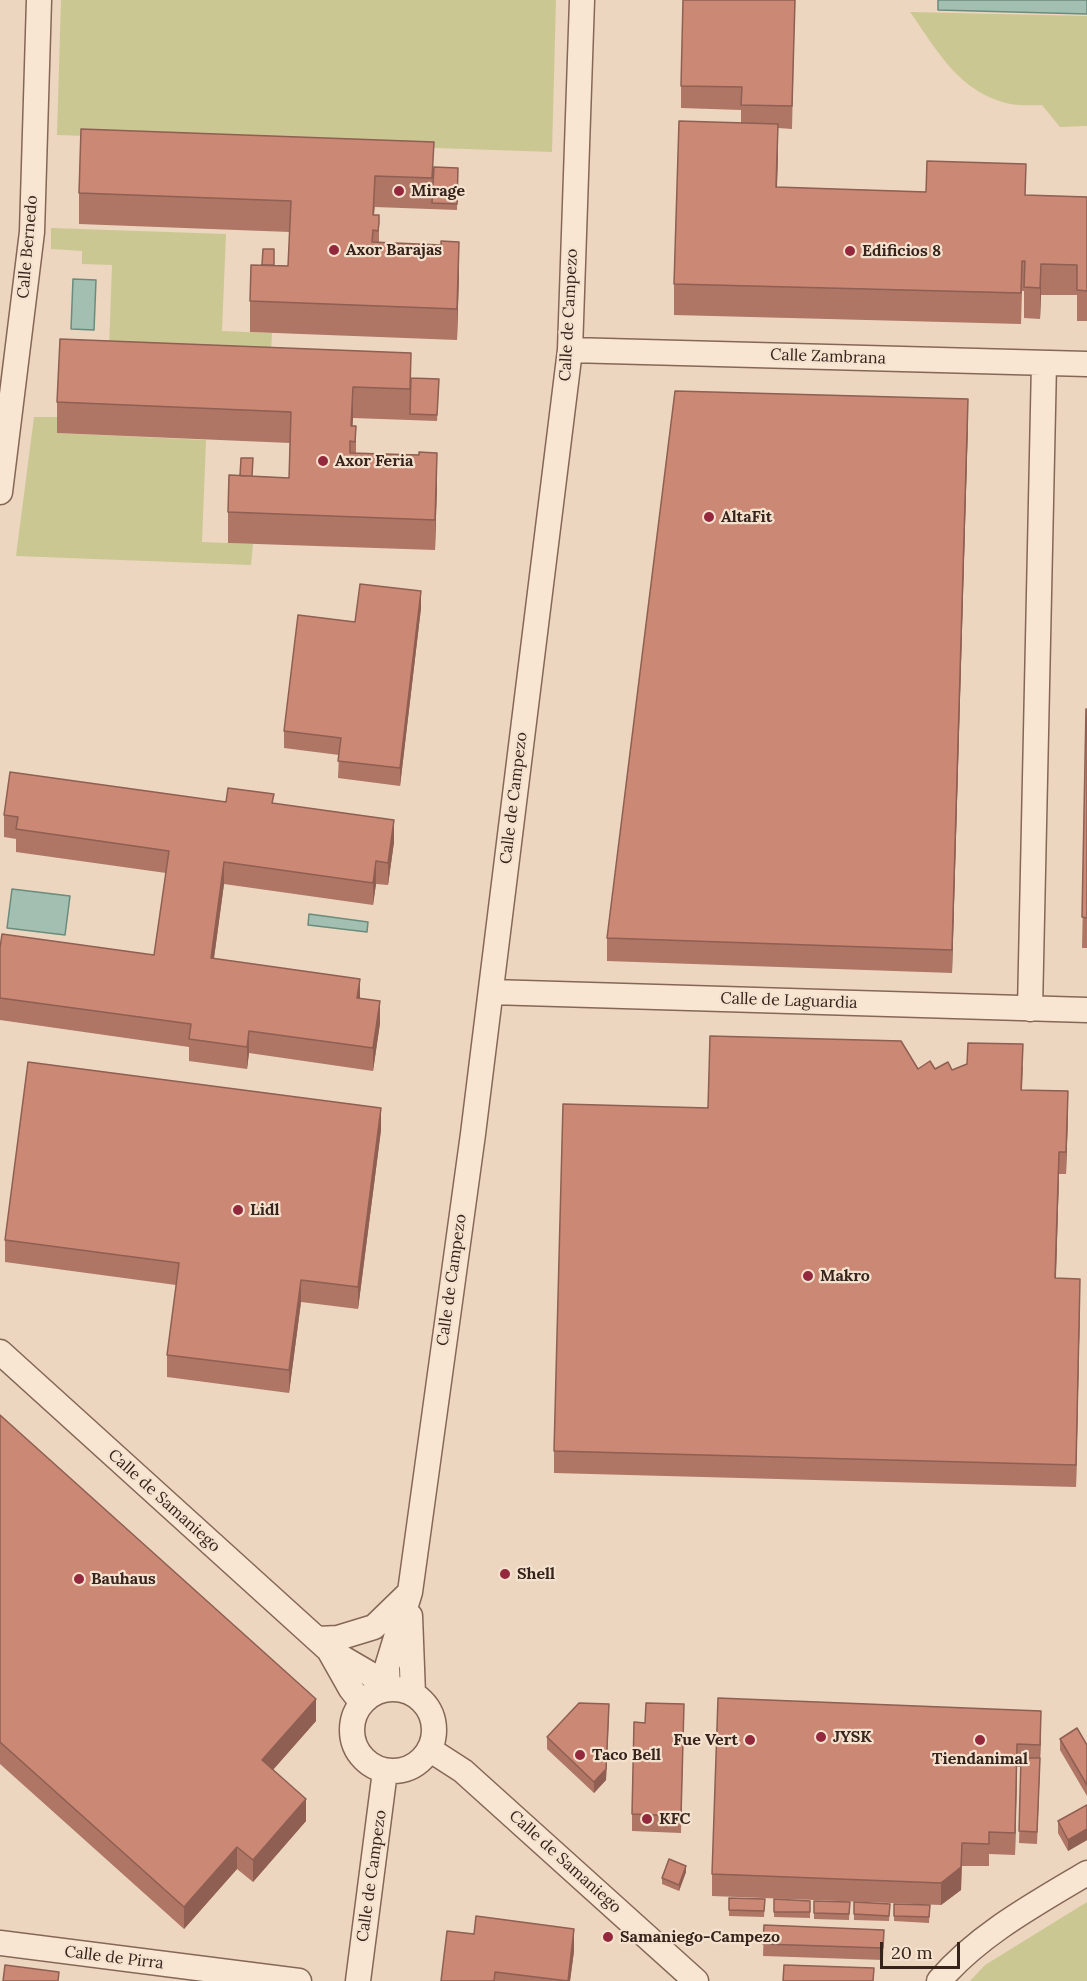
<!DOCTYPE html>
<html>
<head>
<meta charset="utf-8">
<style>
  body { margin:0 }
  #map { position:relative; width:1087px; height:1981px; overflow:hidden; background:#edd6bf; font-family:Lora,serif }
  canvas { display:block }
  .scale { position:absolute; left:880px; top:1942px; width:80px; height:27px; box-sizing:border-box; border:3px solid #35231c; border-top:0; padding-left:8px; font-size:18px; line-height:21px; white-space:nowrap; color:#35231c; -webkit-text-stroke:4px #f5e2ce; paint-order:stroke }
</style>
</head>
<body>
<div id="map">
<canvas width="1087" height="1981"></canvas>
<div class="scale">20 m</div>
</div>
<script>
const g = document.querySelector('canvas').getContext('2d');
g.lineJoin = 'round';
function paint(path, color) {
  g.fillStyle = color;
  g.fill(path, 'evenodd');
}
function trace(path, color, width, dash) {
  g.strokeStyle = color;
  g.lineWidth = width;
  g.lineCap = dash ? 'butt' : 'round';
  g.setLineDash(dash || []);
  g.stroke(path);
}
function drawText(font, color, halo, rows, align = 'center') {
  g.font = font + ' Lora,serif';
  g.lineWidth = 4.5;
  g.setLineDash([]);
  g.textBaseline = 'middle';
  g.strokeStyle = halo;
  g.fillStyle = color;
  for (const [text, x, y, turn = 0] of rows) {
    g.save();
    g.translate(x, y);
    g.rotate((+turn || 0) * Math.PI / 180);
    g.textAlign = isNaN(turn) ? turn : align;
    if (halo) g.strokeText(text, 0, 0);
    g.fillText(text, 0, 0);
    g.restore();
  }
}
paint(new Path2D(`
  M61 0H556L552 152 57 135Z
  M910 12 1087 16V126L1060 127 1042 105C1032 105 1020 106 1010 104 958 92 938 51 910 12Z
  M51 228 226 234 222 331 272 333 271 354 109 349 112 265 82 264V251L51 249Z
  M34 417H57V433L206 440 202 542 253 544 251 565 16 556Z
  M1087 1902V1981H970L985 1965Z`), '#cbc793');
const water = new Path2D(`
  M938 0H1087V14L938 10Z
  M73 279 96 280 94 330 71 329Z
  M12 889 70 896 65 935 7 928Z
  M309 914 368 922 367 932 308 925Z`);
paint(water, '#a2bfb1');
trace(water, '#6a8c7d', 1.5);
const minor = new Path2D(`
  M570 350 1087 364
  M0 492 32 232 39 0
  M491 992 1087 1010
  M1030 1009 1044 363
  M0 1352 329 1650 370 1674 385 1689
  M410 1616 413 1694
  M317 1639 338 1638 374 1627 408 1594
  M329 1650 351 1689 362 1703
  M388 1689 387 1667 410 1592 473 1134 570 350 582 0
  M352 1730a41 41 0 1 1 82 0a41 41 0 1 1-82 0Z
  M429 1749 463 1771 696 1981
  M0 1943 299 1981
  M358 1981 385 1771
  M939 1981C978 1935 1035 1904 1087 1873`);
trace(minor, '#856757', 27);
trace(minor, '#f8e5d2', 24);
paint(new Path2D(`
  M795 0 792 129 778 128 777 187 1087 197V321H1077V295H1041L1040 319 1024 318V291H1022L1021 324 674 315V284L741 123V110L681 108V86Z
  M434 167 458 168 457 210 375 207 374 215H379V243L459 273 457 340 250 332V301L274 265 288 266 290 232 79 224V193Z
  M411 378 439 379 437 421 353 418 352 426H356V453L437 484 435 550 228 543V512L253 476 289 478 290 443 57 433V402Z
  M968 421 952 973 607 961V938Z
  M421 608 400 786 338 778 339 755 284 748V731L355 622Z
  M1087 709V948H1082Z
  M226 802 274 803 394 842 388 885 376 884 373 905 224 884 214 958 360 998 380 1023 373 1071 249 1053 247 1069 189 1061V1047L0 1020V948L154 955 166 873 16 852V839L4 837V815Z
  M1023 1066 1022 1090 1068 1113 1066 1174H1059L1056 1278 1080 1301 1076 1487 554 1473V1451L708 1108 918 1069 952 1070Z
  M381 1130 358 1309 301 1302 289 1393 167 1377V1355L176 1285 5 1262V1240Z
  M0 1415 316 1721 273 1770 306 1821 253 1882 237 1869 184 1929 0 1764Z
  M684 1704 681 1833 632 1831V1814L645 1723Z
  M609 1716 606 1780 594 1793 547 1749V1737Z
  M1041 1733 1037 1844 1019 1843 1021 1767H1017L1015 1855 989 1854V1866H962L961 1890 941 1905 712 1896V1874Z
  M1060 1739 1087 1745V1796L1060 1750Z
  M1087 1805V1840L1068 1851 1058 1833V1821Z
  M686 1872 679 1891 662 1884V1878Z
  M729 1898 765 1899 764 1917 729 1916Z
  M774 1899 810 1901V1918L774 1917Z
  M814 1901 850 1902 849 1920 814 1919Z
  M854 1902 890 1904 889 1921 854 1920Z
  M894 1904 930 1905 929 1923 894 1921Z
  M764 1925 884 1930 883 1960 763 1956Z
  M574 1951 570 1981H441Z`), '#af7565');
paint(new Path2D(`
  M778 124V155L776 218V187Z
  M459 242V273L457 340V309Z
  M1041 264V295L1040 319V288Z
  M353 387V418L352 441 351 426Z
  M968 399V421L952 973V950Z
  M437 453V484L435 550V520Z
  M421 591V608L400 786V768Z
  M394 820V842L388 885V863Z
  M376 861V884L373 905V883Z
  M224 862V884L211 980V958Z
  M360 979V1001L357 998Z
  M380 1001V1023L373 1071V1048Z
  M249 1031V1053L247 1069V1047Z
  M1068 1091V1113L1066 1174V1152Z
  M381 1108V1130L358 1309V1287Z
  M1059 1152V1174L1055 1300V1278Z
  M1080 1279V1301L1076 1487V1465Z
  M301 1280V1302L289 1393V1370Z
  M316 1699V1721L262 1782V1760Z
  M609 1704 606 1780 594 1793V1782Z
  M1041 1711V1733L1037 1844 1040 1745Z
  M1017 1744V1767L1015 1855V1833Z
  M306 1799V1821L253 1882V1860Z
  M1087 1829V1840L1068 1851V1840Z
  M962 1843 961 1890 941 1905V1883Z
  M237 1847V1869L184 1929V1907Z
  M686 1866V1872L679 1891V1885Z
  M574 1929V1951L570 1981H568Z`), '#8e5f52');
const building = new Path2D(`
  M683 0H795L792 106 741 105 742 87 681 86Z
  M679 121 778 124 776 187 926 192 927 161 1026 164 1025 195 1087 197V291L1077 290V265L1041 264 1040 288 1024 287 1025 261H1022L1021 293 674 284Z
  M81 129 434 142 432 178 375 176 373 215H379V223L378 231 373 230 372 242 441 245V241L459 242 457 309 250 301 251 265 288 266 291 201 79 193Z
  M434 167 458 168 457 204 432 203Z
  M263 249H274V265H262Z
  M60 339 411 353 410 389 353 387 351 426H356L355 442 350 441V453L419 455V452L437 453 435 520 228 512 229 475 289 478 291 412 57 402Z
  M411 378 439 379 437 415 410 414Z
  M675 391 968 399 952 950 607 938Z
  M241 458H253L252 476H240Z
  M360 584 421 591 400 768 338 761 341 738 284 731 298 615 355 622Z
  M1086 709H1087V918L1082 917Z
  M10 772 226 802 228 788 274 794 272 803 394 820 388 863 376 861 373 883 224 862 211 958 360 979 357 998 380 1001 373 1048 249 1031 247 1047 189 1039 191 1024 0 998V948L2 934 154 955 169 851 16 829 18 817 4 815Z
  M710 1036 901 1041 918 1069 930 1061 935 1069 948 1062 952 1070 967 1064 968 1043 1023 1044 1021 1090 1068 1091 1066 1152H1059L1055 1278 1080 1279 1076 1465 554 1451 563 1104 708 1108Z
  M28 1062 381 1108 358 1287 301 1280 289 1370 167 1355 179 1263 5 1240Z
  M0 1415 316 1699 262 1760 306 1799 253 1860 237 1847 184 1907 0 1742Z
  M718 1698 1041 1711 1040 1745 1017 1744 1015 1833 989 1832V1844L962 1843 961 1867 941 1883 712 1874Z
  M579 1703 609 1704 606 1769 594 1782 547 1737Z
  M646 1703 684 1704 681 1816 632 1814 634 1722 645 1723Z
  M1077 1728 1087 1745V1785L1060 1739Z
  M1021 1758H1040L1037 1832 1019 1831Z
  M1087 1805V1829L1068 1840 1058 1821Z
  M669 1859 686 1866 679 1885 662 1878Z
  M729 1898 765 1899 764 1911 729 1910Z
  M774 1899 810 1901V1912H774Z
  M814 1901 850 1902 849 1914 814 1913Z
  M854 1902 890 1904 889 1916 854 1914Z
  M894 1904 930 1905 929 1917 894 1916Z
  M476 1916 574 1929 568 1981 495 1972 494 1981H441L447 1931 474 1934Z
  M764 1925 884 1930 883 1948 763 1944Z
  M5 1965 59 1972 58 1981H3Z
  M784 1965 874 1968 873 1981H783Z`);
paint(building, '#cb8875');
trace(building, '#8e5f52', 1.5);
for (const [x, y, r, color] of [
  [399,191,6,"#94283d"],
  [334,250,6,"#94283d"],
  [850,251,6,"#94283d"],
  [323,461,6,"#94283d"],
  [709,517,6,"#94283d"],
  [238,1210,6,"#94283d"],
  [808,1276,6,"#94283d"],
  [505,1574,6,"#94283d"],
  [79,1579,6,"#94283d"],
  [821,1737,6,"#94283d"],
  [750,1740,6,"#94283d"],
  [980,1740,6,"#94283d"],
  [580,1755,6,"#94283d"],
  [647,1819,6,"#94283d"],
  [608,1937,6,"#94283d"]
]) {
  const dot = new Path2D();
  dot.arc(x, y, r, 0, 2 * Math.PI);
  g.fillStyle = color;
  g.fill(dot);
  trace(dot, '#f5e2ce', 2);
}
drawText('bold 16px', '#35231c', '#f5e2ce', [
  ["Mirage",411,191],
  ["Axor Barajas",346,250],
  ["Edificios 8",862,251],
  ["Axor Feria",335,461],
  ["AltaFit",721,517],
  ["Lidl",250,1210],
  ["Makro",820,1276],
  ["Shell",517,1574],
  ["Bauhaus",91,1579],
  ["JYSK",833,1737],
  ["Fue Vert",738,1740,"right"],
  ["Taco Bell",592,1755],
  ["Tiendanimal",980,1759,"center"],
  ["KFC",659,1819],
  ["Samaniego-Campezo",620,1937]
], 'left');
drawText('16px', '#35231c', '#f5e2ce', [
  ["Calle Bernedo",28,247,-85],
  ["Calle de Campezo",569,315,-87],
  ["Calle Zambrana",828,357,2],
  ["Calle de Campezo",514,798,-83],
  ["Calle de Laguardia",789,1001,2],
  ["Calle de Campezo",452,1280,-82],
  ["Calle de Samaniego",164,1501,42],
  ["Calle de Samaniego",565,1862,42],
  ["Calle de Campezo",372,1876,-82],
  ["Calle de Pirra",114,1958,7]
]);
</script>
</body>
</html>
